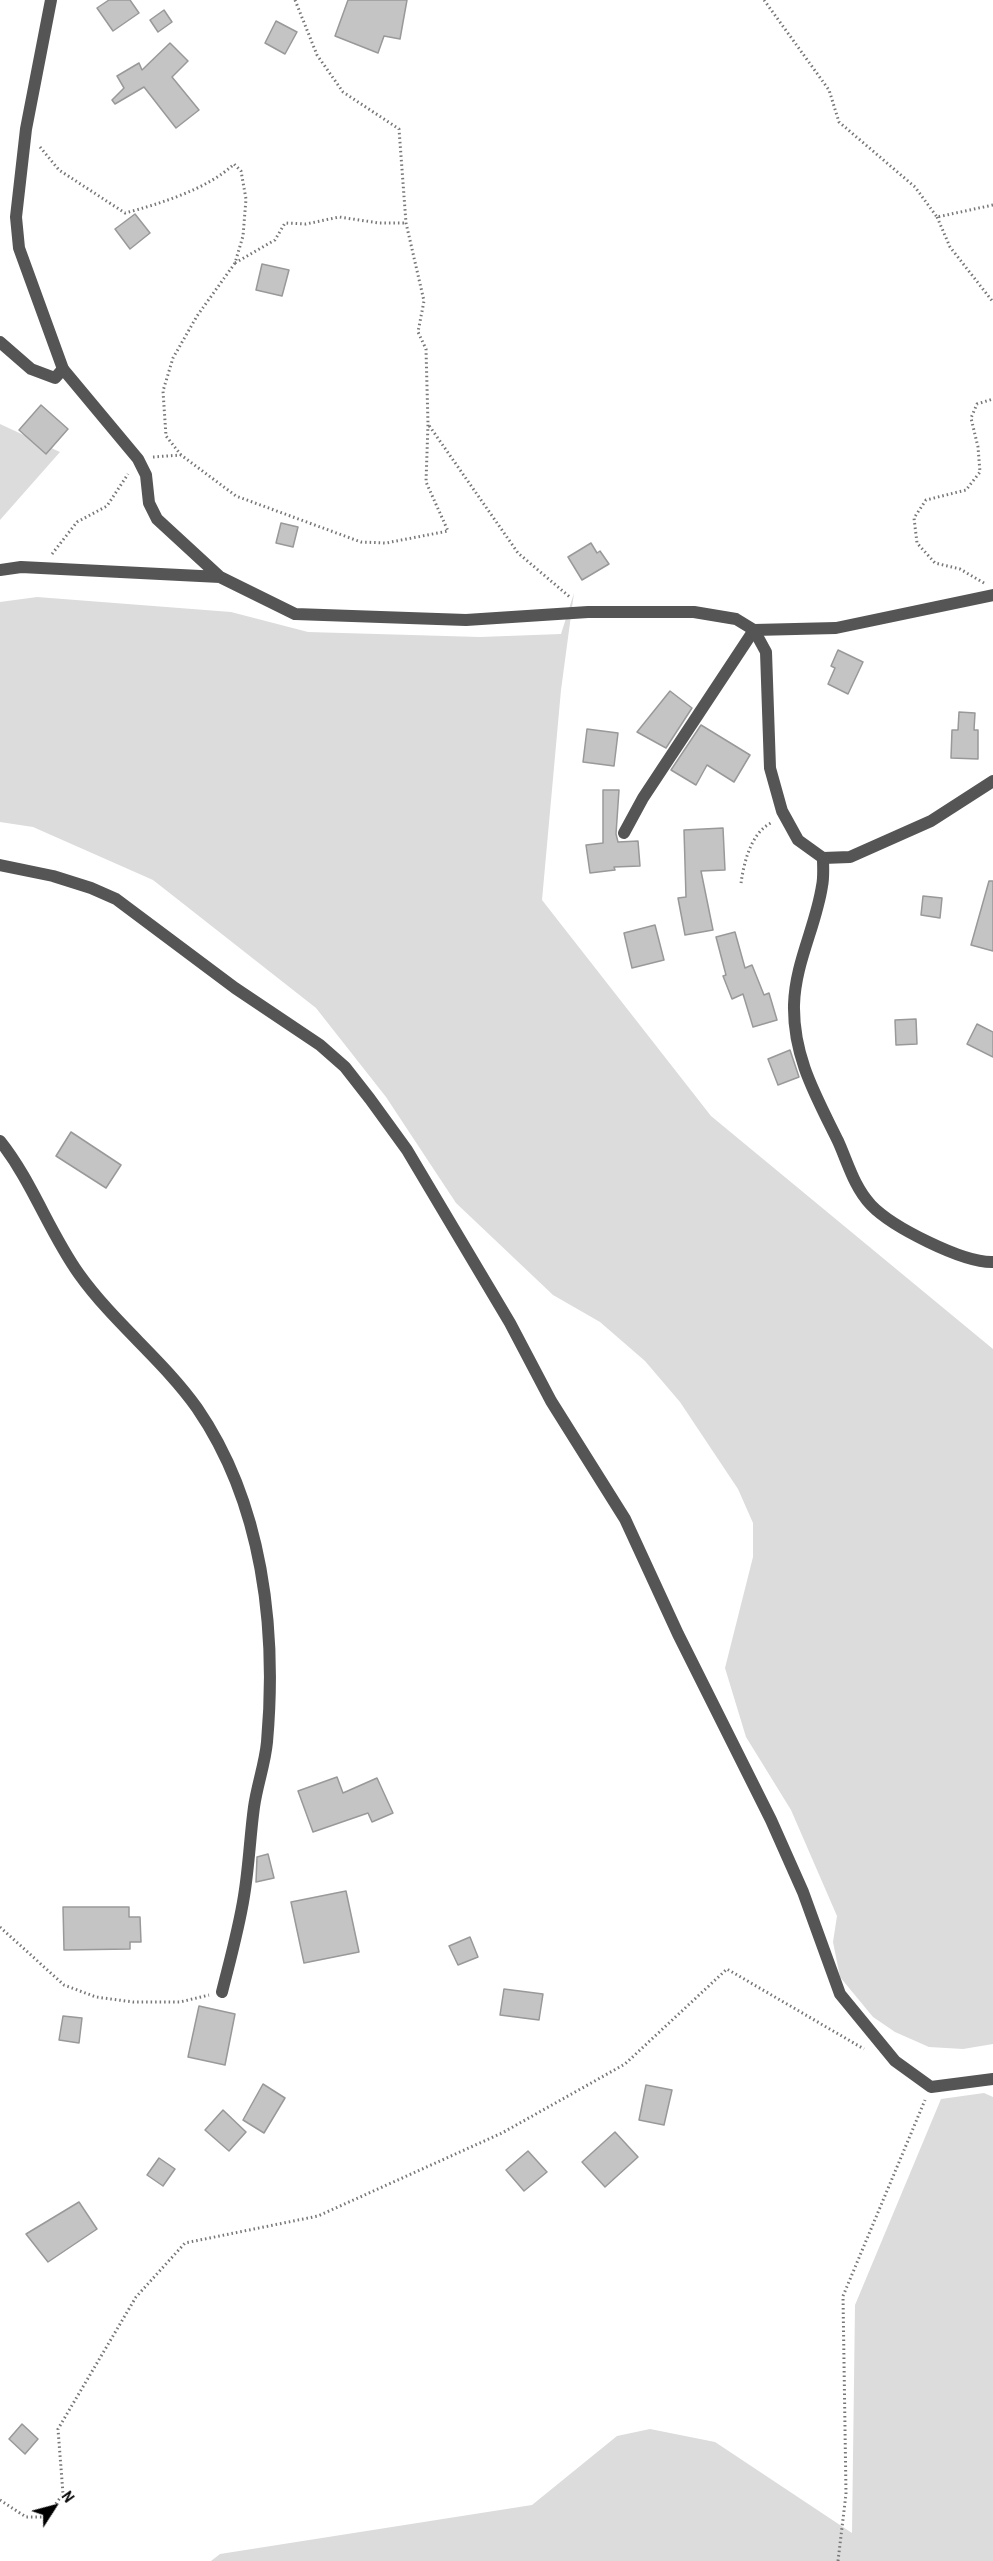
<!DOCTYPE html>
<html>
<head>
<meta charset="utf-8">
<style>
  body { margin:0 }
  #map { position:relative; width:993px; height:2561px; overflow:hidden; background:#fff; font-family:"Archivo Narrow",sans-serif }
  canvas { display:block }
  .north { position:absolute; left:24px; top:2477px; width:60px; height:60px; -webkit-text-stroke:4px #fff; paint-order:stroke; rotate:54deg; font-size:16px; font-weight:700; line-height:24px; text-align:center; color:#000 }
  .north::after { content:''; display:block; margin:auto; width:21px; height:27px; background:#000; clip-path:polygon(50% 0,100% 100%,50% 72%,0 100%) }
</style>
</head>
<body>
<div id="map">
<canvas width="993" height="2561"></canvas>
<div class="north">N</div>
</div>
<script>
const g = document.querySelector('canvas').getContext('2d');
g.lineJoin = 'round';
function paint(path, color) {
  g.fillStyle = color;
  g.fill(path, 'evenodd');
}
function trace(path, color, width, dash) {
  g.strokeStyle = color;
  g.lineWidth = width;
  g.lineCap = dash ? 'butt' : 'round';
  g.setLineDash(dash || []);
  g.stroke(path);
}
paint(new Path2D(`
  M0 424 60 452 0 520Z
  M574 593 561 690 542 900 711 1116 993 1349V2044L963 2049 929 2047 895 2032 873 2017 840 1977 833 1942 837 1916 791 1810 746 1737 725 1668 753 1557V1523L738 1489 680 1402 645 1361 600 1322 553 1295 456 1203 386 1097 316 1008 153 880 33 827 0 822V602L37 597 231 612 308 632 480 637 561 634Z
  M984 2093 993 2097V2561H211L220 2554 532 2505 617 2436 650 2429 715 2442 852 2533 855 2305 941 2099Z`), '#dcdcdc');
const building = new Path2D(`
  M109 0H130L139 13 113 31 97 8Z
  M348 0H407L400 39 384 36 378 53 335 36Z
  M164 10 172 22 158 32 150 20Z
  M276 21 297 32 285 54 265 43Z
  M170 43 188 61 172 77 199 110 176 128 144 87 115 104 112 100 124 88 117 76 139 63 142 70Z
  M135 214 150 233 130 249 115 229Z
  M262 264 289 270 282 296 256 290Z
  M41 405 68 429 46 454 19 430Z
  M281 523 298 527 293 547 276 543Z
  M591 543 597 553 600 551 609 564 582 580 568 557Z
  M838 650 863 662 848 694 828 684 835 668 831 666Z
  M670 691 692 708 666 748 637 732Z
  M959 712 975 713 974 730H978V759L951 758 952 730H958Z
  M701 725 750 755 734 782 707 765 696 785 671 770Z
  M587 729 618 733 614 766 583 762Z
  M603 790H619L616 834 618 842 638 841 640 866 614 867 615 870 590 873 586 845 603 843Z
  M723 828 725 870 701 871 713 930 685 935 678 898 686 897 684 830Z
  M989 881H993V951L971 945Z
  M923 896 942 898 940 918 921 915Z
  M655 925 664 960 632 968 624 933Z
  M735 932 745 968 752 965 764 995 769 993 777 1020 753 1027 743 994 732 999 723 976 726 975 716 937Z
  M916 1019 917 1044 896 1045 895 1020Z
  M977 1024 993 1032V1057L967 1044Z
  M790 1050 799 1077 778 1085 768 1059Z
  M71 1132 121 1165 106 1188 56 1156Z
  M337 1777 343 1793 377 1778 393 1813 372 1822 368 1813 313 1832 298 1791Z
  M268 1854 274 1878 256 1882 257 1857Z
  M346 1891 359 1952 304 1963 291 1902Z
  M63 1907H129V1917H140L141 1942H130V1949L64 1950Z
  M470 1937 478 1957 458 1965 449 1946Z
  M504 1989 543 1994 539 2020 500 2015Z
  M199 2006 235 2014 225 2065 188 2057Z
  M63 2016 82 2018 79 2043 59 2040Z
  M263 2084 285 2098 264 2133 243 2120Z
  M646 2085 672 2090 664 2125 639 2120Z
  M223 2110 246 2132 229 2151 205 2130Z
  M615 2132 638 2157 605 2187 582 2162Z
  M528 2151 547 2172 524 2191 506 2170Z
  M159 2158 175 2169 163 2186 147 2175Z
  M79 2202 97 2229 48 2262 26 2234Z
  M22 2424 38 2439 25 2454 9 2439Z`);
paint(building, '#c4c4c4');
trace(building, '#999', 1.5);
trace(new Path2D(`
  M295 0 317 55 343 92 399 129 406 223 424 301 418 332 426 349 428 424
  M764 0 829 90 839 122 915 187 937 217 993 205
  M40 147 59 170 125 213C159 204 208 189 234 164L241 171 246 199 243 236 235 263 197 316 173 358 163 391 166 436 181 455
  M937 217 950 247 993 302
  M235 263 275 240 285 223 306 224 339 217 379 223H405
  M153 457 181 455 236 496 361 542 386 543 448 531 426 482 428 424 518 553 571 598
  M52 554 77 522 107 506 128 474
  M984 583 960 569 935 563 917 543 914 518 926 500 966 490 980 472 978 447 971 418 977 404 993 399
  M741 883C744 862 751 833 771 823
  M0 1927 64 1985 96 1997 133 2002H180L209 1995
  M0 2500 26 2517H46L63 2494 58 2429 136 2297 185 2243 318 2216 502 2133 625 2064 727 1969 864 2049
  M838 2561 846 2494 843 2296 925 2100`), '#777', 3, [1.5, 3]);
trace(new Path2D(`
  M0 342 31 369 55 378 63 369
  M624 833 643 798 754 630 836 628 993 595
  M823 858C823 867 824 877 822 886 816 926 795 963 794 1005 793 1057 816 1096 838 1141 848 1163 854 1187 871 1205 892 1227 963 1263 993 1262
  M0 865 53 876 91 888 116 899 235 988 320 1045 345 1067 370 1099 407 1150 510 1323 551 1401 625 1519 678 1634 771 1820 803 1892 840 1994 895 2061 931 2087 993 2079
  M0 1141C32 1181 49 1232 79 1274 114 1323 163 1360 197 1408 263 1504 277 1629 267 1742 265 1764 257 1785 254 1807 250 1836 249 1866 244 1896 239 1928 230 1960 222 1992`), '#555', 12);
trace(new Path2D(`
  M51 0 26 129 16 217 19 248 63 369 138 459 146 475 149 503 157 519 220 577 295 614 466 620 588 612H694L736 619 754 630 766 652 770 768 782 811 798 840 823 858 850 857 931 821 993 781
  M0 570 21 567 220 577`), '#555', 12);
</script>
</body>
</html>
